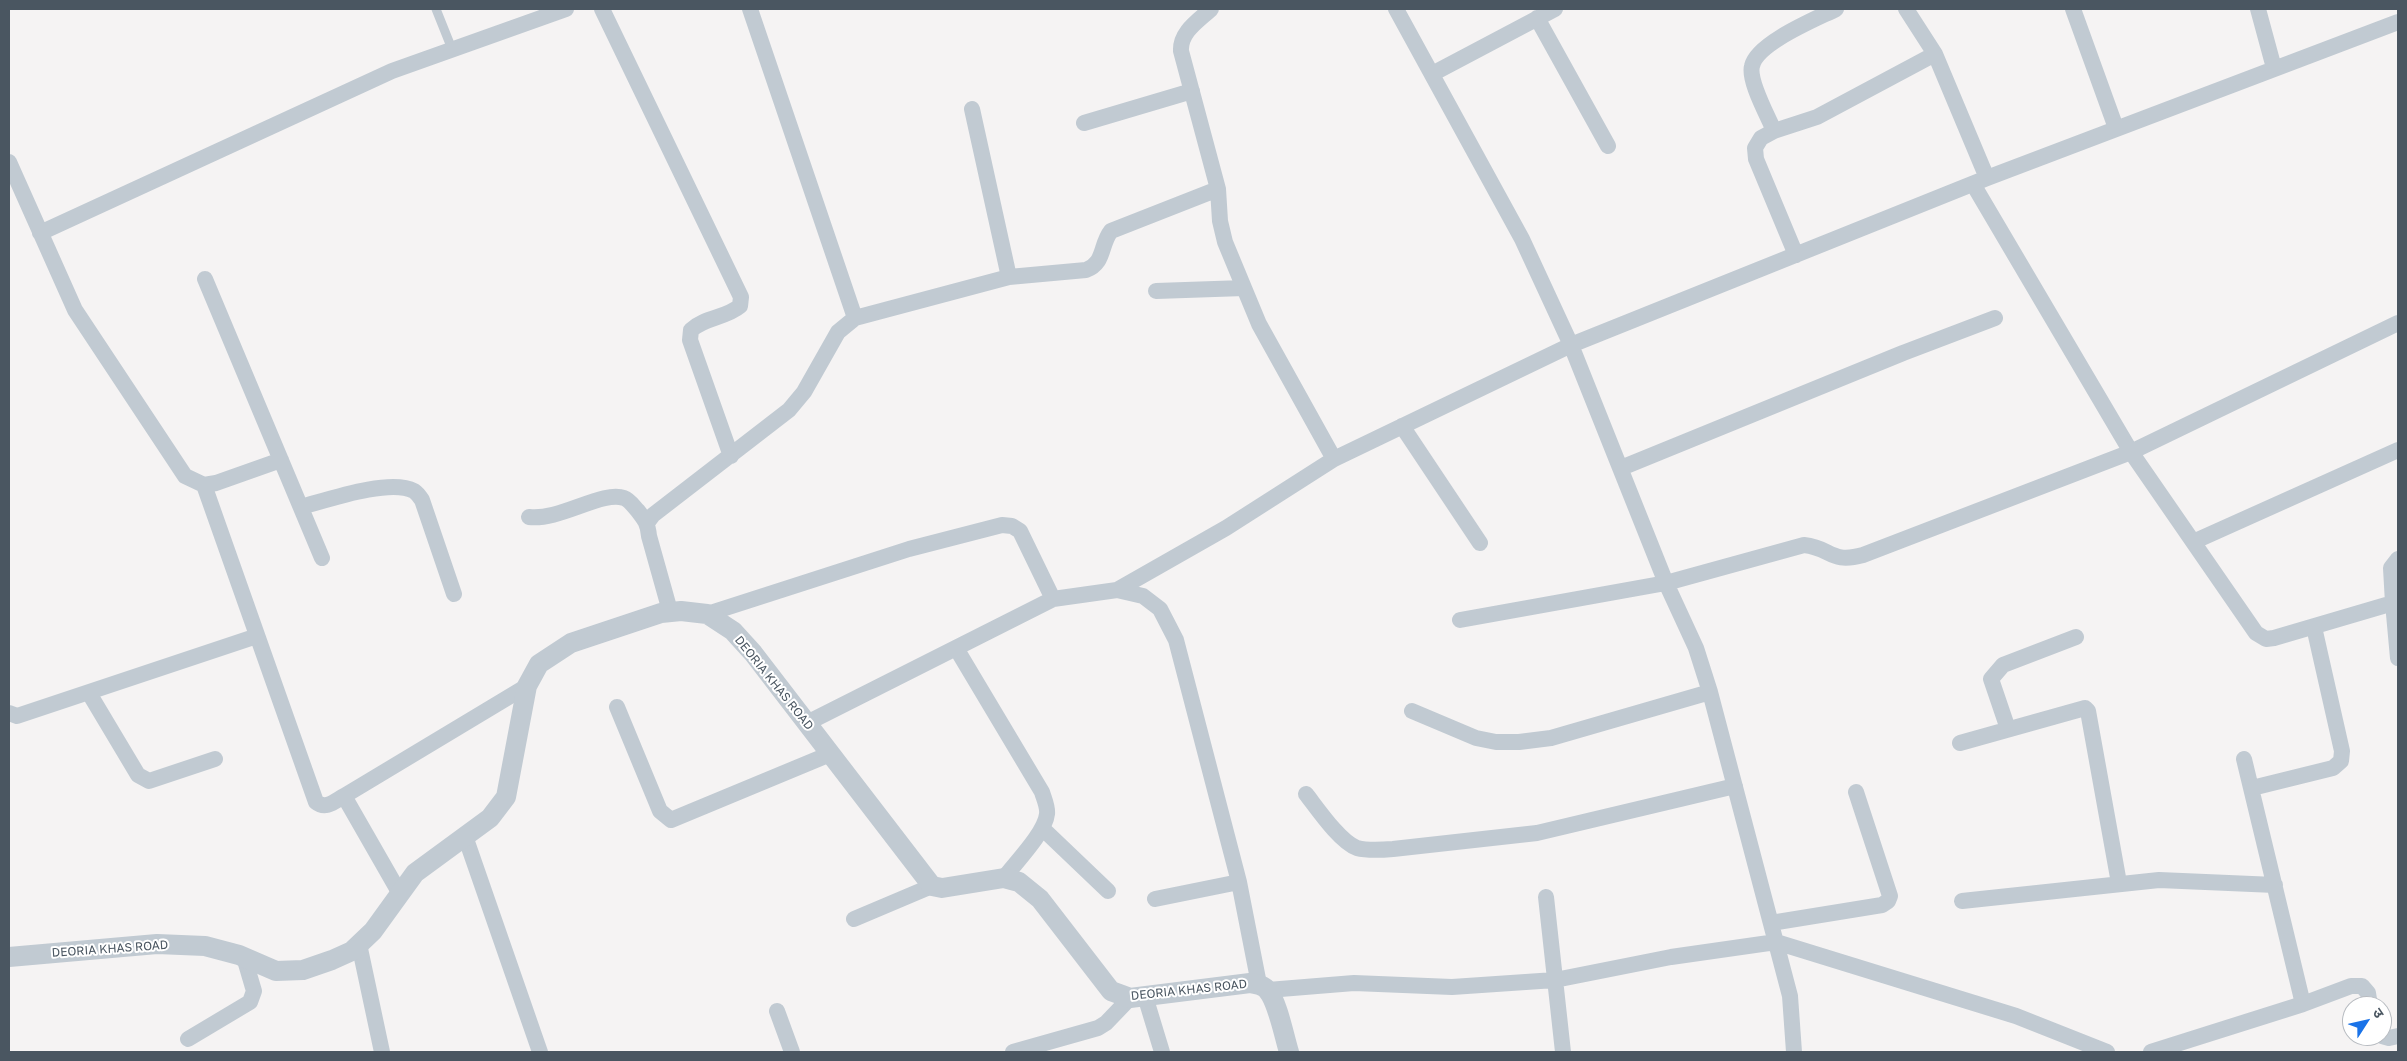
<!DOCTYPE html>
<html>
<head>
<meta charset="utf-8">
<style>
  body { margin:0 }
  #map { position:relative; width:2407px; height:1061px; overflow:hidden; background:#f5f3f3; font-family:"Golos Text","Noto Sans Devanagari",sans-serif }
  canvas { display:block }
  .frame { position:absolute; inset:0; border:10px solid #4a5661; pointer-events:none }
  .north { position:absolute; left:2342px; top:996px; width:50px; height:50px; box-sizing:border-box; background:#fff; border:1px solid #b7bbc0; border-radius:50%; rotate:55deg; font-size:14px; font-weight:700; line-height:20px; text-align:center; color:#4a5661 }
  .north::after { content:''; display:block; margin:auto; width:18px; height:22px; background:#1a73e8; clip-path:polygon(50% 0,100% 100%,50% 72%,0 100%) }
</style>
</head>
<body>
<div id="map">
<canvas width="2407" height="1061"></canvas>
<div class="frame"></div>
<div class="north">उ</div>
</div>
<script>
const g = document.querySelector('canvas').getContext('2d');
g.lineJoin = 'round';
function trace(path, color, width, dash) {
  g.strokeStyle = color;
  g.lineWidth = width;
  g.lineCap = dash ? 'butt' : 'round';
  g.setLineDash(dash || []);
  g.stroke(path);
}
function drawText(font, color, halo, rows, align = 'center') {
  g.font = font + ' "Golos Text",sans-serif';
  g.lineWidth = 4;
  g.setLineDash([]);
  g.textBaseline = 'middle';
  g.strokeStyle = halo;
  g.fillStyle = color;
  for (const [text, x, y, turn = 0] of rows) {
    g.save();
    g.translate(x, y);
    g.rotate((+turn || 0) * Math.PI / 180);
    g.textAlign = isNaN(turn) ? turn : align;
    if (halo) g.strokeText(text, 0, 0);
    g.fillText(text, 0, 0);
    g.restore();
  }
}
trace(new Path2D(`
  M436 9 452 49`), '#c1cad2', 9);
trace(new Path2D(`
  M602 9 741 297 740 306C726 318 705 317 691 330L690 340 731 456
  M750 9 855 318
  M1211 9C1198 21 1180 32 1181 51L1218 189 1220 221 1225 242 1259 324 1334 459
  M1396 9 1522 239 1571 345 1666 583 1696 648 1710 692 1790 996 1794 1052
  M1906 9 1935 54 1987 178
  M2073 9 2116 128
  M2258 9 2274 68
  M1537 18 1608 146
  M1432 74 1555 9
  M972 109 1009 277
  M1084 123 1192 91
  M1774 131C1768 116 1748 81 1752 66 1757 43 1816 19 1836 9
  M9 162 75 310 185 476 204 485 216 483 281 460
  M1973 184 2131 452 2256 633 2266 639 2274 638 2393 603 2398 658
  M40 233 392 71 566 9
  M1796 255 1756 159 1755 148 1761 138 1774 131 1817 117 1935 54
  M205 279 322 558
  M1156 291 1244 288
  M1402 426 1480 543
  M1621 468 1903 353 1995 318
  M204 485 316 802C326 810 335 801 344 796L527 686
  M301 507C327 500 390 478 414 491 417 493 420 497 422 500L454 594
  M529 517C559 521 603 490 624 498 630 500 634 507 638 511 645 520 648 524 649 536L670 611
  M647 523 653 515 789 410 804 392 838 332 855 318 1009 277 1086 270C1105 263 1100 245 1111 231L1218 189
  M2193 542 2398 450
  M1117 590 1226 528 1334 459 1571 345 1987 178 2398 22
  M2393 603 2391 568 2398 559
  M707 614 909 549 1002 525 1012 526 1020 531 1053 599
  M1460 620 1666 583 1804 545C1832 548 1830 564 1863 555L2131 452 2398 323
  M956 648 1042 792C1044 799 1048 807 1047 814 1045 833 1015 863 1004 878
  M89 693 138 775 149 781 215 759
  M617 707 660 811 671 820 830 754
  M1412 711 1476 738 1496 742H1519L1551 738 1710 692
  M9 713 17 716 257 636
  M807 723 1053 599 1117 590 1143 596 1160 609 1176 640 1239 882 1259 984
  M2008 729 1991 679 2003 665 2076 637
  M1960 743 2085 708 2088 711 2119 883
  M2244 759 2303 1004
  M2252 788 2333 768 2341 761 2342 751 2314 627
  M1306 794C1317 808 1340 842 1357 848 1368 851 1381 850 1393 849L1537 833 1735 786
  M344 796 399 892
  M1042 828 1108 891
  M465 836 540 1052
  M1546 897 1563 1052
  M1155 899 1239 882
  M1962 901 2159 880 2275 885
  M854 919 932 886
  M1771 923 1882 905 1888 901 1890 896 1856 792
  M359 944 382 1052
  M1268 990 1354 983 1452 987 1555 980 1671 957 1776 942 2016 1016 2107 1052
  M1145 996 1162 1052
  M777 1011 792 1052
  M2382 1036 2389 1038 2398 1036
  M188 1039 250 1002 254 991 244 957
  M1013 1052 1098 1028 1106 1023 1130 998
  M2151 1052 2303 1004 2351 986H2362L2368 993 2370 1006`), '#c1cad2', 16);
trace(new Path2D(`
  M9 957 157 944 205 946 239 955 276 971 303 970 332 960 352 951 373 931 415 873 490 818 506 797 527 686 539 664 571 643 661 613 681 611 707 614 733 631 753 653 932 886 942 888 1004 878 1019 882 1040 899 1111 991 1130 998 1250 983C1257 984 1264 985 1268 991 1278 1003 1284 1036 1289 1052`), '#c1cad2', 20);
drawText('12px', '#4a5661', '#fff', [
  ["DEORIA KHAS ROAD",774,683,51],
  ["DEORIA KHAS ROAD",110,949,-4],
  ["DEORIA KHAS ROAD",1189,990,-6]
]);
</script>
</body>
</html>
